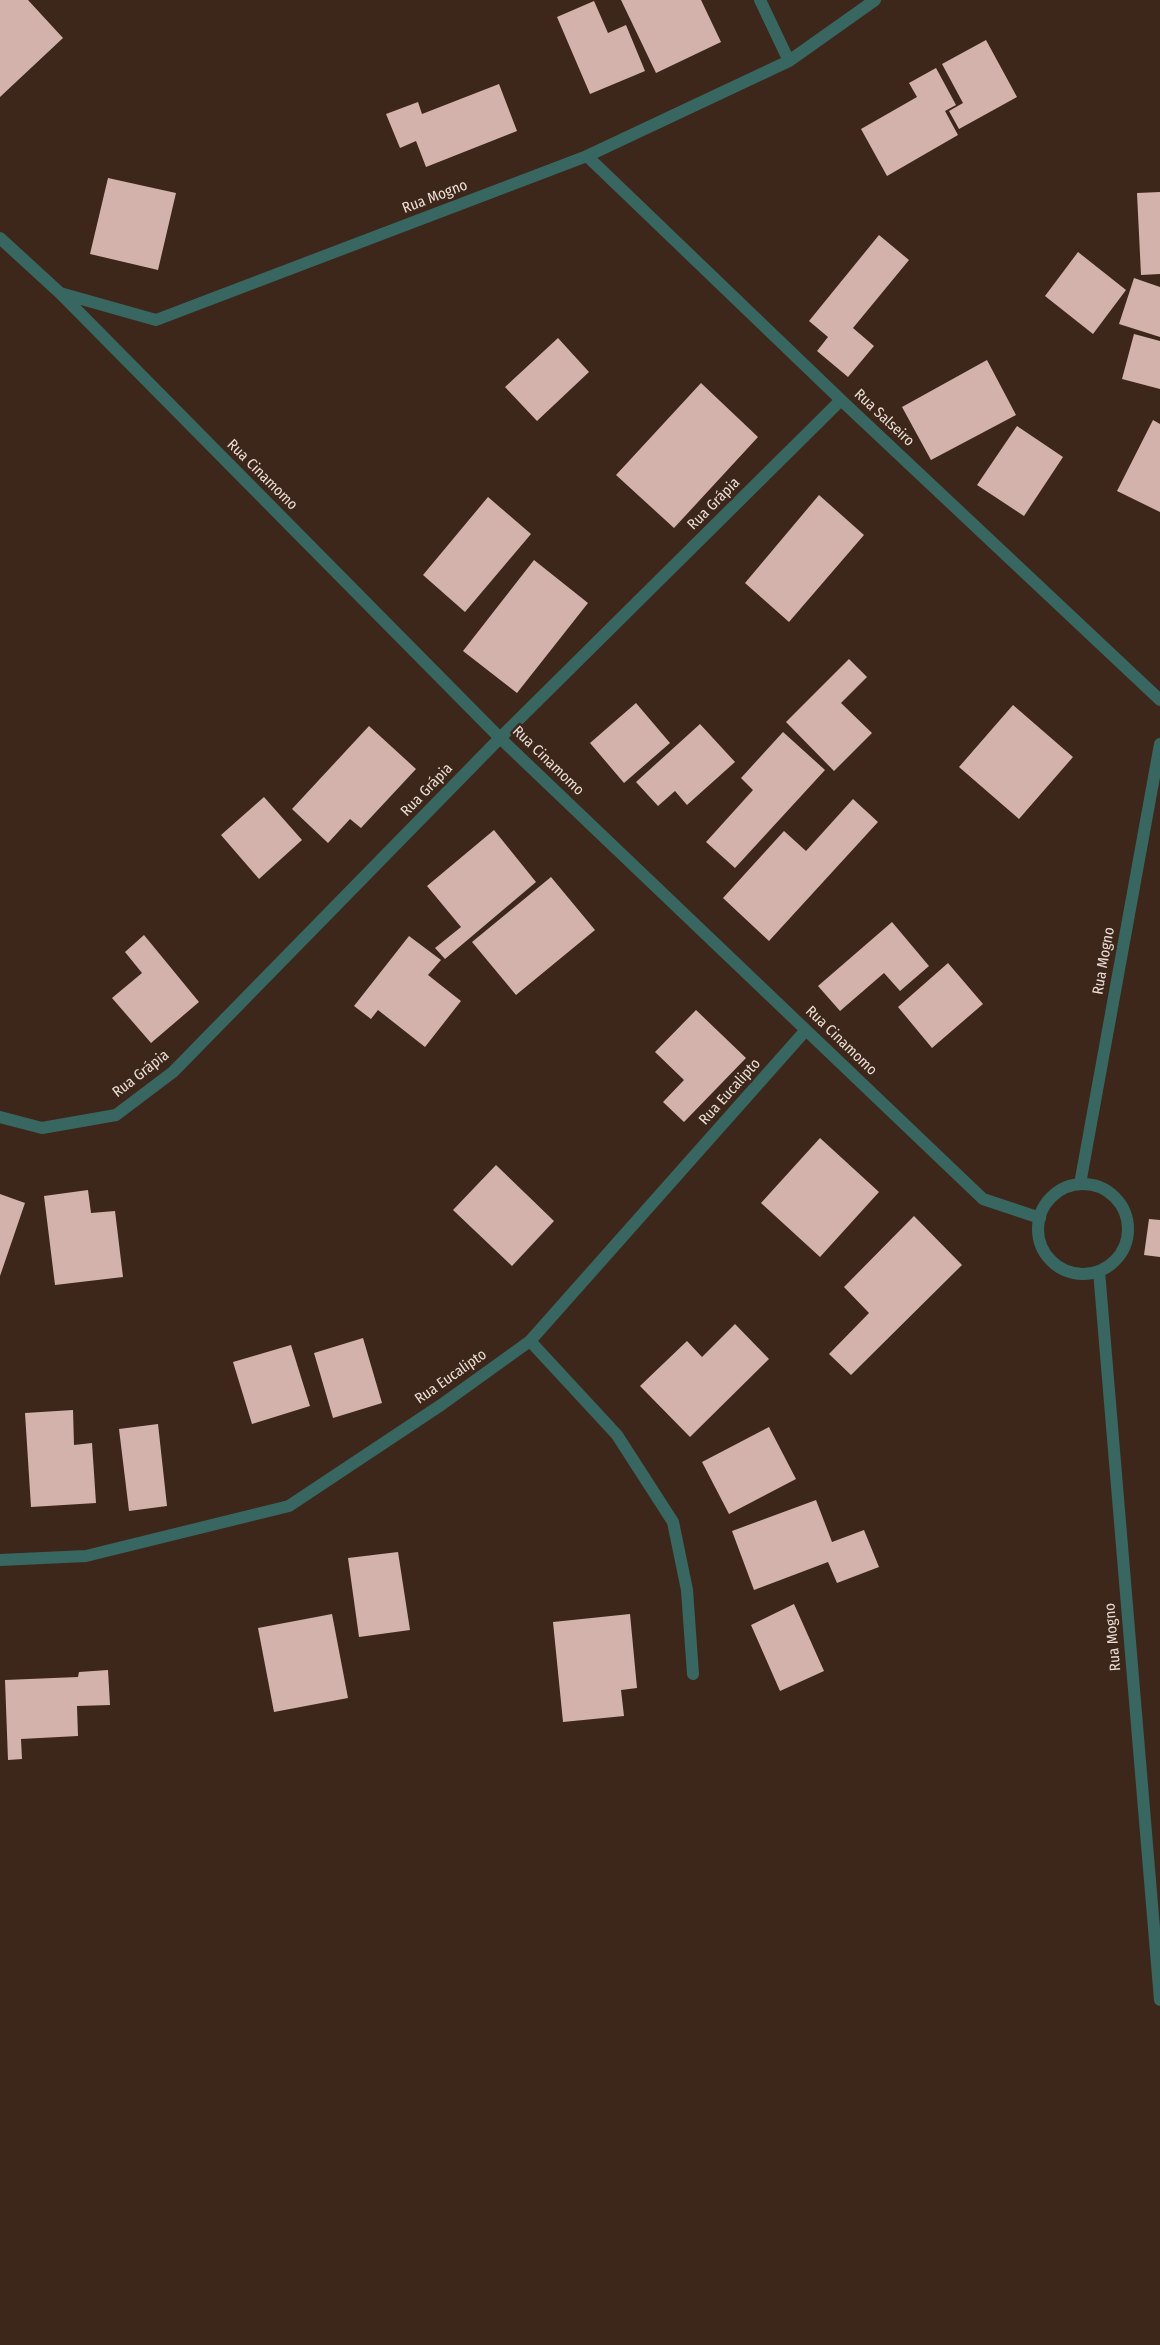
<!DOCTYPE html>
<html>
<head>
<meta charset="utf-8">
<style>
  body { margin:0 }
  canvas { display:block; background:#3c271a }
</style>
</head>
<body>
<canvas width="1160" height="2345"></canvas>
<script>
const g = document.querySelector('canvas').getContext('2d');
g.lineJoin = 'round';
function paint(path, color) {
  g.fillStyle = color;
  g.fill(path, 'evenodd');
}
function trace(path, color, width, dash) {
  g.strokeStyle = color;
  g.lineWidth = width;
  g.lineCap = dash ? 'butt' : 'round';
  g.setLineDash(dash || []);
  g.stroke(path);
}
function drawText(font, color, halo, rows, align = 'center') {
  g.font = font + ' "Fira Sans Condensed",sans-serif';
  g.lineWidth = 5;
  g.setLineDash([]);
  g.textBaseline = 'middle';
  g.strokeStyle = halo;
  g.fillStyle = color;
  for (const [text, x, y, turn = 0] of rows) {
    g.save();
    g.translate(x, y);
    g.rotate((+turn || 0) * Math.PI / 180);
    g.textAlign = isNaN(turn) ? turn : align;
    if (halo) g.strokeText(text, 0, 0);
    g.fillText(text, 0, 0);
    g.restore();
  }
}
paint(new Path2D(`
  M0 0H28L63 38 0 97Z
  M621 0H701L721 42 656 73Z
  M594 1 608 33 626 25 645 71 590 94 557 17Z
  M986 40 1017 97 959 129 949 111 963 103 942 64Z
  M936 68 956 105 945 111 958 135 887 176 861 129 917 97 909 83Z
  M499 84 517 131 426 167 416 141 400 148 386 114 418 102 422 114Z
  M108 178 176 193 158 270 90 254Z
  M1160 192V274L1141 275 1137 193Z
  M879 235 909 260 853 328 874 346 848 377 817 351 828 337 809 321Z
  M1078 252 1126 290 1093 334 1045 296Z
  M1134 278 1160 287V337L1119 324Z
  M1134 334 1160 341V389L1122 379Z
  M558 338 589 372 537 421 505 387Z
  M987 360 1016 415 931 460 902 407Z
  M701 383 758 437 674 528 616 475Z
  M1153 420 1160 424V512L1117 491Z
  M1017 426 1063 457 1024 516 977 485Z
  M819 495 864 535 789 622 745 583Z
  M488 497 531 534 465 612 423 575Z
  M534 560 588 603 517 693 463 651Z
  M849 659 867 677 841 703 872 733 834 771 786 722Z
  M636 703 670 743 624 783 590 743Z
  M1013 705 1073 757 1019 819 959 767Z
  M700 724 735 762 687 805 675 791 658 806 636 782Z
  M369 726 416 769 361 828 350 819 328 843 292 809Z
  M783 732 825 770 735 868 706 842 753 790 741 778Z
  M264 797 302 840 259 879 221 835Z
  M853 799 878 822 769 941 723 898 784 831 806 851Z
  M494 830 536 882 445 959 435 948 461 927 427 886Z
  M551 877 595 930 516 995 472 942Z
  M892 922 929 966 900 991 884 973 840 1011 818 986Z
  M144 935 199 1002 151 1043 112 998 142 973 125 952Z
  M409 936 441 960 428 975 461 1001 425 1047 378 1010 371 1019 354 1006Z
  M948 963 983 1004 932 1048 898 1007Z
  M696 1010 746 1058 684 1122 663 1102 684 1080 655 1052Z
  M820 1138 879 1192 820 1257 761 1203Z
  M496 1165 554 1221 512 1266 453 1210Z
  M88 1190 91 1213 115 1211 123 1277 55 1285 44 1196Z
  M0 1194 25 1203 0 1276Z
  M914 1216 962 1265 851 1375 829 1354 869 1313 844 1287Z
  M1149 1219 1160 1220V1257L1144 1255Z
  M735 1324 769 1359 690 1437 640 1386 687 1341 702 1357Z
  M363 1338 382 1403 333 1418 314 1353Z
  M291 1345 310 1406 252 1424 233 1362Z
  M73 1410 74 1445 92 1443 96 1503 31 1507 25 1413Z
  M158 1424 167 1506 129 1511 119 1429Z
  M769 1427 796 1479 729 1514 702 1462Z
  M816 1500 832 1542 864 1530 879 1567 837 1583 828 1562 754 1590 732 1531Z
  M398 1552 410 1630 359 1637 348 1558Z
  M794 1604 824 1671 780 1691 751 1625Z
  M332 1614 348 1698 274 1712 258 1628Z
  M630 1614 637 1688 621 1690 624 1716 563 1722 553 1622Z
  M108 1670 110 1705 77 1706 78 1736 21 1739 22 1759 8 1760 5 1680 78 1677 79 1672Z`), '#d2b2aa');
trace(new Path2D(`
  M760 0 789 61
  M587 156 841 400 1160 700
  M0 238 60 293 156 320 587 156 789 61 875 0
  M60 293 500 738 983 1199 1040 1218
  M0 1117 42 1128 116 1115 173 1072 500 738 841 400
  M1080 1184 1160 744
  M1038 1229a45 45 0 1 1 90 0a45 45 0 1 1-90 0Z
  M1099 1271 1160 2000
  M530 1341 617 1435 673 1522 687 1590 693 1674
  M0 1560 86 1556 289 1506 441 1405 530 1341 806 1030`), '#376760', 12);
drawText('15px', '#ebddd4', '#3c271a', [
  ["Rua Mogno",435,197,-21],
  ["Rua Salseiro",884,418,43],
  ["Rua Cinamomo",262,475,45],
  ["Rua Grápia",714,504,-45],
  ["Rua Cinamomo",548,761,44],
  ["Rua Grápia",427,790,-46],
  ["Rua Mogno",1104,961,-80],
  ["Rua Cinamomo",841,1041,44],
  ["Rua Grápia",141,1074,-38],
  ["Rua Eucalipto",730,1092,-48],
  ["Rua Eucalipto",451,1377,-35],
  ["Rua Mogno",1113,1637,-95]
]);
</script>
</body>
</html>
